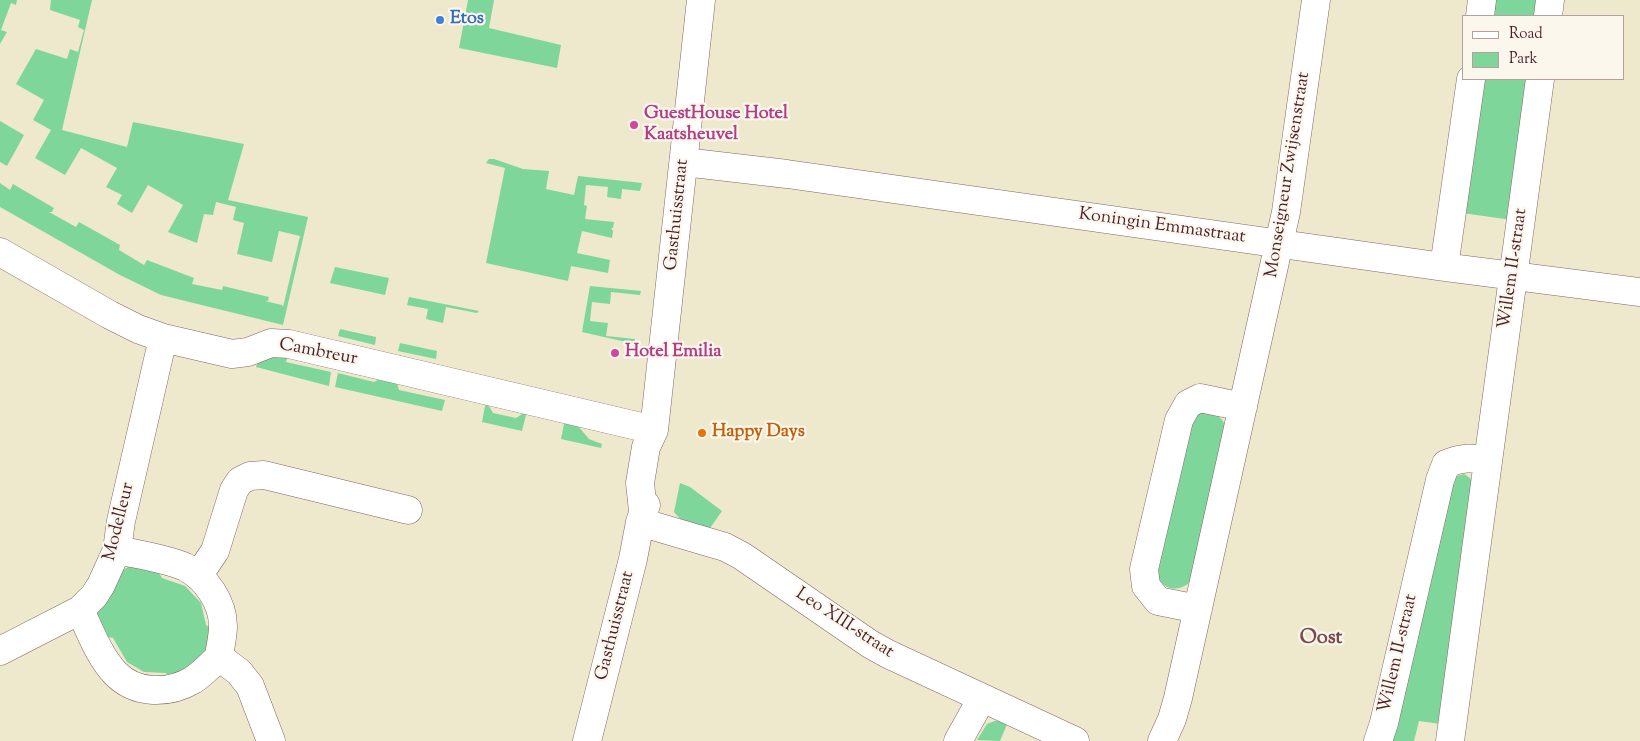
<!DOCTYPE html>
<html>
<head>
<meta charset="utf-8">
<style>
  body { margin:0 }
  #map { position:relative; width:1640px; height:741px; overflow:hidden; background:#eee8cd; font-family:"Sorts Mill Goudy",serif }
  canvas { display:block }
  .legend { position:absolute; left:1462px; top:15px; width:162px; height:65px; box-sizing:border-box; background:#fbf7ec; border:1px solid #b4a19f; margin:0; padding:6px 9px; list-style:none; font-size:15px; color:#4a1f2b }
  .legend li { display:flex; align-items:center; gap:10px; height:25px }
  .legend b { width:25px; border:1px solid #b4a19f }
</style>
</head>
<body>
<div id="map">
<canvas width="1640" height="741"></canvas>
<ul class="legend">
<li><b style="height:6px;background:#fff"></b>Road</li>
<li><b style="height:14px;background:#7fd69b"></b>Park</li>
</ul>
</div>
<script>
const g = document.querySelector('canvas').getContext('2d');
g.lineJoin = 'round';
function paint(path, color) {
  g.fillStyle = color;
  g.fill(path, 'evenodd');
}
function trace(path, color, width, dash) {
  g.strokeStyle = color;
  g.lineWidth = width;
  g.lineCap = dash ? 'butt' : 'round';
  g.setLineDash(dash || []);
  g.stroke(path);
}
function drawText(font, color, halo, rows, align = 'center') {
  g.font = font + ' "Sorts Mill Goudy",serif';
  g.lineWidth = 4.5;
  g.setLineDash([]);
  g.textBaseline = 'middle';
  g.strokeStyle = halo;
  g.fillStyle = color;
  for (const [text, x, y, turn = 0] of rows) {
    g.save();
    g.translate(x, y);
    g.rotate((+turn || 0) * Math.PI / 180);
    g.textAlign = isNaN(turn) ? turn : align;
    if (halo) g.strokeText(text, 0, 0);
    g.fillText(text, 0, 0);
    g.restore();
  }
}
paint(new Path2D(`
  M0 0H17L16 5 11 3 1 30 7 32 0 44Z
  M51 0H92L62 130 127 147 133 122 244 144 228 200 308 217 283 325 161 295 120 275 0 207V183L10 190 13 184 54 208 52 212H49L76 227 79 222 120 245 119 250 144 265 147 260 194 278 192 284 222 290 223 286 269 297 268 301H265L282 305 283 307 300 236 279 231 272 262 237 254 244 223 233 220 236 207 216 202 213 215 204 214 197 243 168 232 183 205 148 185 132 213 117 204 122 195 106 187 117 168 81 148 65 175 35 158 51 130 33 120 44 100 16 84 36 49 67 59 70 49 78 52 84 30 78 27 80 20 50 10Z
  M468 0H494L489 28 561 45 557 68 459 48Z
  M1493 0H1541L1539 16H1491Z
  M1482 79H1531L1512 220 1462 213Z
  M0 121 24 135 7 166 0 162Z
  M489 159H494L523 169 549 171 546 189 574 195 578 176 642 183 640 191 622 189 621 199 607 197 608 187 586 185 584 205 587 206 585 219 614 222 613 228H611L613 231 612 238 582 231 577 253 610 260 608 273 571 266 568 281 486 263 505 168 486 163Z
  M335 267 389 278 385 295 330 283Z
  M590 286 641 291 640 295 611 292 610 304 592 302 590 321 608 323 606 336 635 339V344L582 332Z
  M409 297 479 311 477 313 446 307 443 323 426 319 428 309 407 305Z
  M340 329 376 337 375 345 338 336Z
  M400 343 437 351 436 359 398 351Z
  M288 354 286 362 331 372 329 386 256 367C260 354 276 356 288 354Z
  M338 373 374 382 385 376 396 380 399 390 445 400 442 411 335 387Z
  M486 401 493 413 516 418 527 411 522 431 482 422Z
  M1204 412C1214 413 1221 416 1225 425L1190 582C1178 593 1163 590 1157 575L1188 426 1198 414Z
  M565 419 578 426 589 439 602 444 601 448 561 439Z
  M1464 474 1470 478 1473 484 1440 724 1419 721 1414 741H1388L1452 481 1457 476Z
  M680 483 690 487 722 511 708 531 683 522 674 512Z
  M132 566 157 570 162 578 185 586 201 603 206 625 214 631 203 656 173 680 166 673 144 672 127 662 113 638 102 636 96 621 98 607 118 574 126 568Z
  M995 721H1004L1008 722 1000 741 977 740 987 724Z`), '#7fd69b');
const minor = new Path2D(`
  M1480 16 1482 0
  M1548 16 1550 0
  M684 162 787 174 1444 267 1640 292
  M0 252 110 315 138 329 163 338 232 354 248 352 271 343 289 344 654 430
  M1444 267 1471 79
  M643 511 640 483 646 447 654 430 701 0
  M640 522 725 547 742 556 870 644 888 654 1075 741
  M117 550C139 555 164 558 185 567 206 577 223 603 223 626 223 637 220 647 219 657L239 672 250 686 271 741
  M198 576 215 551 234 490 240 481 250 476 264 475 408 510
  M1198 609 1158 601 1146 586 1144 569 1179 420 1188 404 1200 398 1243 407
  M80 610C90 631 99 656 115 673 136 695 169 694 193 680 202 674 211 665 219 657
  M0 651 80 610 94 596 101 585 117 550 121 521 163 338
  M587 741 633 559 640 522 646 505
  M958 741 982 698
  M1162 741 1172 719 1178 698 1286 212 1316 0
  M1378 741 1384 723 1440 480 1446 464C1462 457 1471 458 1488 460
  M1450 741 1540 79`);
trace(minor, '#836564', 29);
trace(minor, '#fff', 28);
for (const [x, y, r, color] of [
  [440,20,5,"#3f7fe0"],
  [634,125,5,"#d1479c"],
  [615,353,5,"#d1479c"],
  [702,433,5,"#e8710a"]
]) {
  const dot = new Path2D();
  dot.arc(x, y, r, 0, 2 * Math.PI);
  g.fillStyle = color;
  g.fill(dot);
  trace(dot, '#fbf7ec', 2);
}
drawText('bold 18px', '#366cbe', '#fbf7ec', [
  ["Etos",450,20]
], 'left');
drawText('bold 18px', '#b23c85', '#fbf7ec', [
  ["GuestHouse Hotel",644,115],
  ["Kaatsheuvel",644,136],
  ["Hotel Emilia",625,353]
], 'left');
drawText('18px', '#4a1f2b', '#fbf7ec', [
  ["Monseigneur Zwijsenstraat",1289,175,-81],
  ["Gasthuisstraat",678,215,-84],
  ["Koningin Emmastraat",1162,227,8],
  ["Willem II-straat",1514,269,-82],
  ["Cambreur",318,353,11],
  ["Modelleur",120,522,-76],
  ["Leo XIII-straat",844,624,33],
  ["Gasthuisstraat",616,626,-76],
  ["Willem II-straat",1399,654,-77]
]);
drawText('bold 18px', '#c56008', '#fbf7ec', [
  ["Happy Days",712,433]
], 'left');
drawText('bold 20px', '#7a494c', '#fbf7ec', [
  ["Oost",1321,640]
]);
</script>
</body>
</html>
